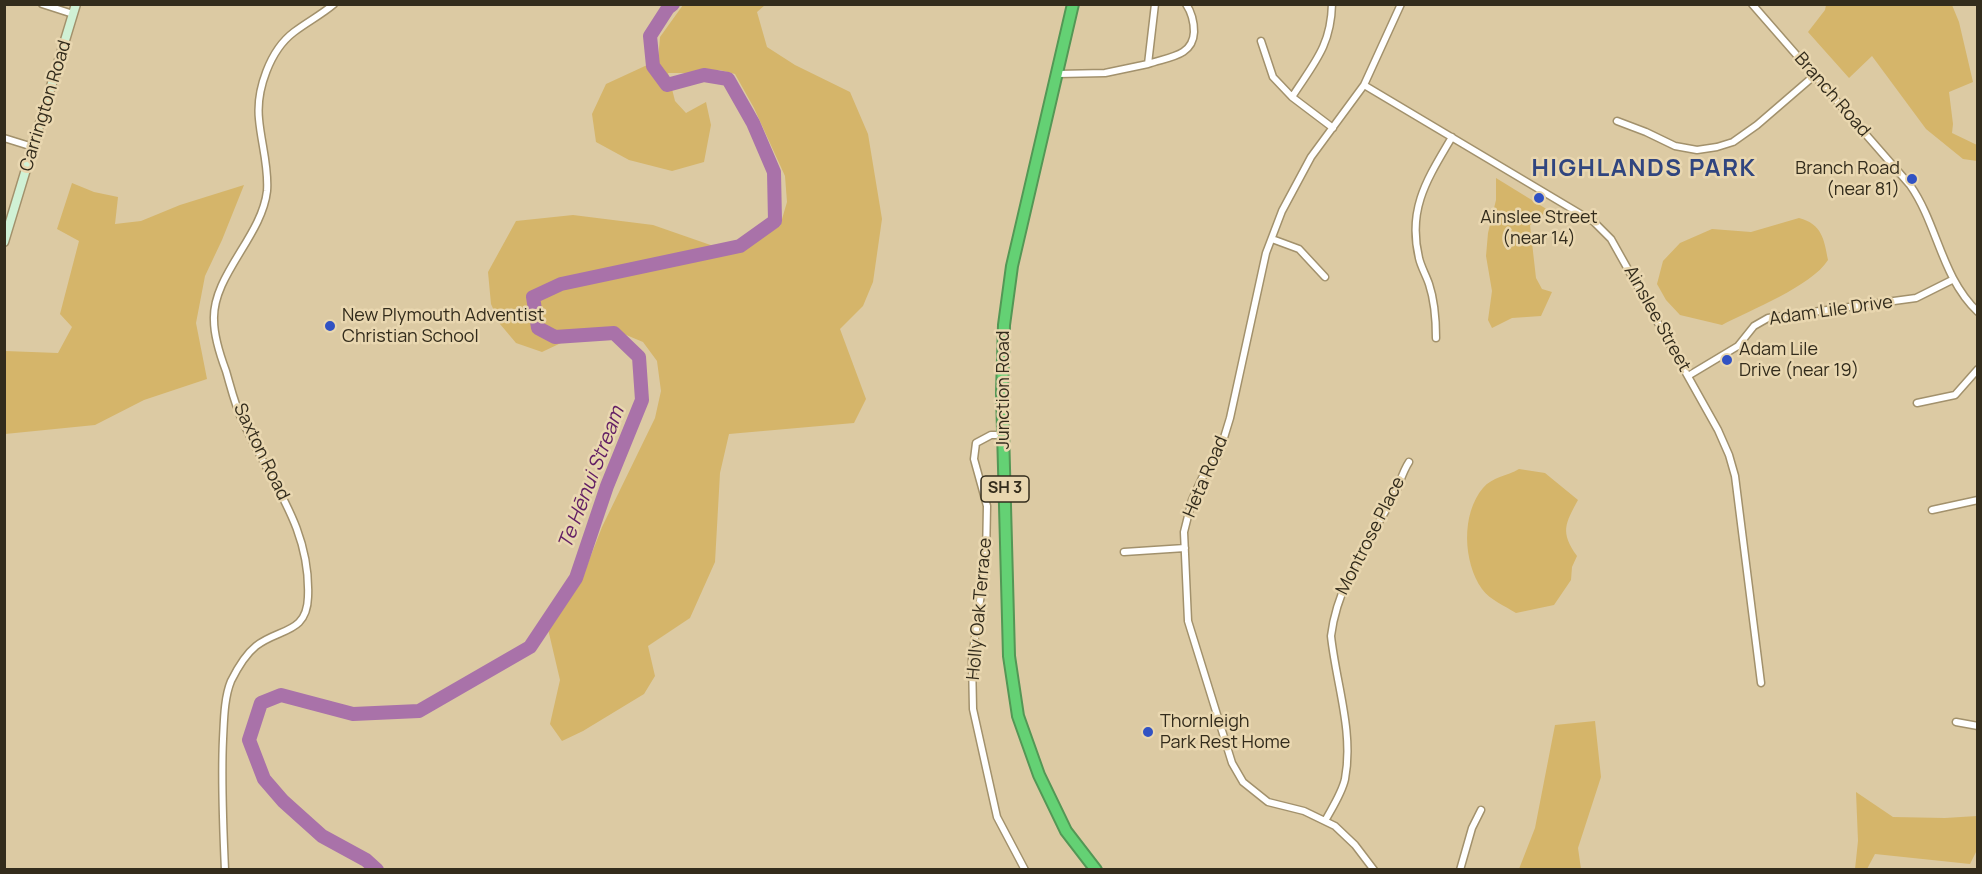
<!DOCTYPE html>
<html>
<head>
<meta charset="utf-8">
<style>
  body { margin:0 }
  #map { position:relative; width:1982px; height:874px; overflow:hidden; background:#dccaa3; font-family:Manrope,sans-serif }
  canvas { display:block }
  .frame { position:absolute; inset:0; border:6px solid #332c1c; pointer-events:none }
</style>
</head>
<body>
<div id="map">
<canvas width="1982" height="874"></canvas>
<div class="frame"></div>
</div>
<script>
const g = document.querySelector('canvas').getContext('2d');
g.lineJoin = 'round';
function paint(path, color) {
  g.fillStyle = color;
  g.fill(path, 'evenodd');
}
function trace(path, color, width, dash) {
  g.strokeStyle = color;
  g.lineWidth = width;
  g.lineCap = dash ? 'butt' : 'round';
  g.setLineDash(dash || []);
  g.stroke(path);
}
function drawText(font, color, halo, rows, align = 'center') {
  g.font = font + ' Manrope,sans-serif';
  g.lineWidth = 5;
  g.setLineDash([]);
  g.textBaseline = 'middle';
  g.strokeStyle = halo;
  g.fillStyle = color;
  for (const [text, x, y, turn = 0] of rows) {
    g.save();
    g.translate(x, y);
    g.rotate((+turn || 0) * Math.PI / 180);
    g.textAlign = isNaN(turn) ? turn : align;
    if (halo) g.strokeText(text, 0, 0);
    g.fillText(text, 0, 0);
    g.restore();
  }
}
paint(new Path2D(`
  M683 5H765L757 12 767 47 795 65 850 92 868 134 882 219 873 282 863 306 840 329 866 399 854 423 729 434 720 473 715 562 690 618 648 646 655 676 644 694 583 731 562 741 550 724 560 680 548 629 583 576 602 527 655 418 661 391 657 361 643 342 619 332 582 333 542 352 516 343 500 324 491 304 488 272 516 221 573 215 653 225 722 249 755 240 780 226 787 202 785 176 754 108 735 74 720 70 695 73H668L675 101 686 113 706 102 711 125 704 162 672 171 629 160 596 142 592 114 606 84 658 60 660 37Z
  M1826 5H1952L1959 22 1973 82 1949 92 1953 124 1952 133 1977 145V161L1963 159 1926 129 1872 56 1849 78 1808 32 1825 10Z
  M1496 178 1548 210 1537 220 1530 225 1536 278 1542 289 1552 292 1541 316 1512 318 1492 328 1488 320 1492 291 1486 256 1488 233 1496 200Z
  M72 183 94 192 118 197 115 224 141 221 180 205 244 185 222 240 205 276 196 323 207 379 144 400 95 425 5 434V351L58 353 72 327 60 314 79 241 57 229Z
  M1799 218C1822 224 1824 239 1828 260 1812 286 1750 310 1722 325L1680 315 1666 300 1657 284 1663 261 1680 243 1712 229 1751 232Z
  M1519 469 1545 473 1578 500C1565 524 1560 532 1577 556L1572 567 1571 580 1554 605 1516 613C1505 606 1490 600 1482 589 1463 562 1461 514 1483 488 1492 477 1507 476 1519 469Z
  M1595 721 1601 777 1578 848 1581 869H1519L1535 828 1555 725Z
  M1856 792 1893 817 1945 818 1977 816V850L1970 864 1875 854 1867 869H1855L1858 841Z`), '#d5b56a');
trace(new Path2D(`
  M377 870 366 860 322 836 283 801 264 779 249 740 261 703 281 695 353 714 419 711 530 647 576 578 607 486 642 400 639 357 614 333 555 337 538 328 533 297 561 284 740 246 775 221 774 172 753 123 728 79 704 75 667 85 653 66 650 36 668 8 673 4`), '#a972a9', 14);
const street = new Path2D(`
  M42 4 73 14
  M1752 4 1910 185C1938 225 1941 277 1978 312
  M1261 41 1273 77 1292 97 1333 128
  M1148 64C1167 57 1193 57 1194 32 1194 21 1192 13 1186 4
  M1058 74 1105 73 1148 64 1155 4
  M1364 85 1594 222 1611 239 1718 430 1729 455 1735 476 1761 683
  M1292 97C1314 63 1331 46 1332 4
  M1617 121 1646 132 1675 146 1697 150 1717 147 1733 142 1757 125 1815 75
  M4 138 33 147
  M1272 239 1299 249 1325 277
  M1436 338C1436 320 1435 302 1429 284 1426 275 1421 267 1419 258 1407 208 1428 178 1452 137
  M1688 376 1738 346 1754 326 1768 318 1916 298 1952 280
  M1917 403 1955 395 1978 369
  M1004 435H991L976 443 974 459 987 506 986 557 972 659 973 709 997 817 1025 870
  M1932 510 1978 500
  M1124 552 1185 548
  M1956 722 1978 726
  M1325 821C1332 808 1342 793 1345 779 1354 732 1336 683 1331 636 1337 586 1367 543 1392 500 1399 488 1401 474 1409 462
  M225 870C223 826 221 782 223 739 224 721 224 698 231 681 237 669 246 654 256 646 279 628 307 634 308 597 311 527 270 481 243 422 235 406 231 388 226 371 220 355 214 337 214 320 212 276 262 236 267 191 269 167 261 143 259 119 256 90 270 50 294 32 307 22 321 15 334 4
  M1374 870 1355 845 1335 826 1304 811 1268 802 1243 782 1232 763 1188 621 1184 532 1192 500 1202 478 1219 454 1230 418 1266 253 1282 211 1311 157 1364 85 1401 4
  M1460 870 1472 828 1481 810`);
const secondary = new Path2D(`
  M4 242 76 4`);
const highway = new Path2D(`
  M1073 4 1012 266 1004 325 1002 393 1009 656 1018 716 1039 775 1066 831 1096 870`);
trace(street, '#a2916c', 9);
trace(secondary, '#a2916c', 11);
trace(highway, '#539755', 14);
trace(street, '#fff', 6);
trace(secondary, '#d0f1d5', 8);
trace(highway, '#64d174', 10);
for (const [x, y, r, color] of [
  [1912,179,6,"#3152c3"],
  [1539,198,6,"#3152c3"],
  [330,326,6,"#3152c3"],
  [1727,360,6,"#3152c3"],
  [1148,732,6,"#3152c3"]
]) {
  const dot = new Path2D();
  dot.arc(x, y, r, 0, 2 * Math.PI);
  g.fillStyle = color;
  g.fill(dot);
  trace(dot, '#e9d7b0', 2);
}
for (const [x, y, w] of [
  [1005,489,48]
]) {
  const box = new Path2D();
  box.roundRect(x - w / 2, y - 13, w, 26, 4.5);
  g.fillStyle = '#e9d7b0';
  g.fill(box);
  trace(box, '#332c1c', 1.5);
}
drawText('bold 16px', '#332c1c', null, [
  ["SH 3",1005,489]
]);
drawText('18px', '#332c1c', '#e9d7b0', [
  ["Branch Road",1832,95,49],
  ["Carrington Road",46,106,-73],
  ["Adam Lile Drive",1831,311,-8],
  ["Ainslee Street",1657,319,61],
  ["Junction Road",1004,390,-90],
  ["Saxton Road",261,452,64],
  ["Heta Road",1206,477,-67],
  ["Montrose Place",1371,536,-63],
  ["Holly Oak Terrace",980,609,-85]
]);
drawText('18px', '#332c1c', '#e9d7b0', [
  ["Branch Road",1900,169,"right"],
  ["(near 81)",1900,190,"right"],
  ["Ainslee Street",1539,218,"center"],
  ["(near 14)",1539,239,"center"],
  ["New Plymouth Adventist",342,316],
  ["Christian School",342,337],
  ["Adam Lile",1739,350],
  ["Drive (near 19)",1739,371],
  ["Thornleigh",1160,722],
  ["Park Rest Home",1160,743]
], 'left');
drawText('italic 20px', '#621e64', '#e9d7b0', [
  ["Te Hēnui Stream",592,478,-69]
]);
g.letterSpacing = '1.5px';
drawText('bold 24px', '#30457f', '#e9d7b0', [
  ["HIGHLANDS PARK",1644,169]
]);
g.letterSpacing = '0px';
</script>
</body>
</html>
